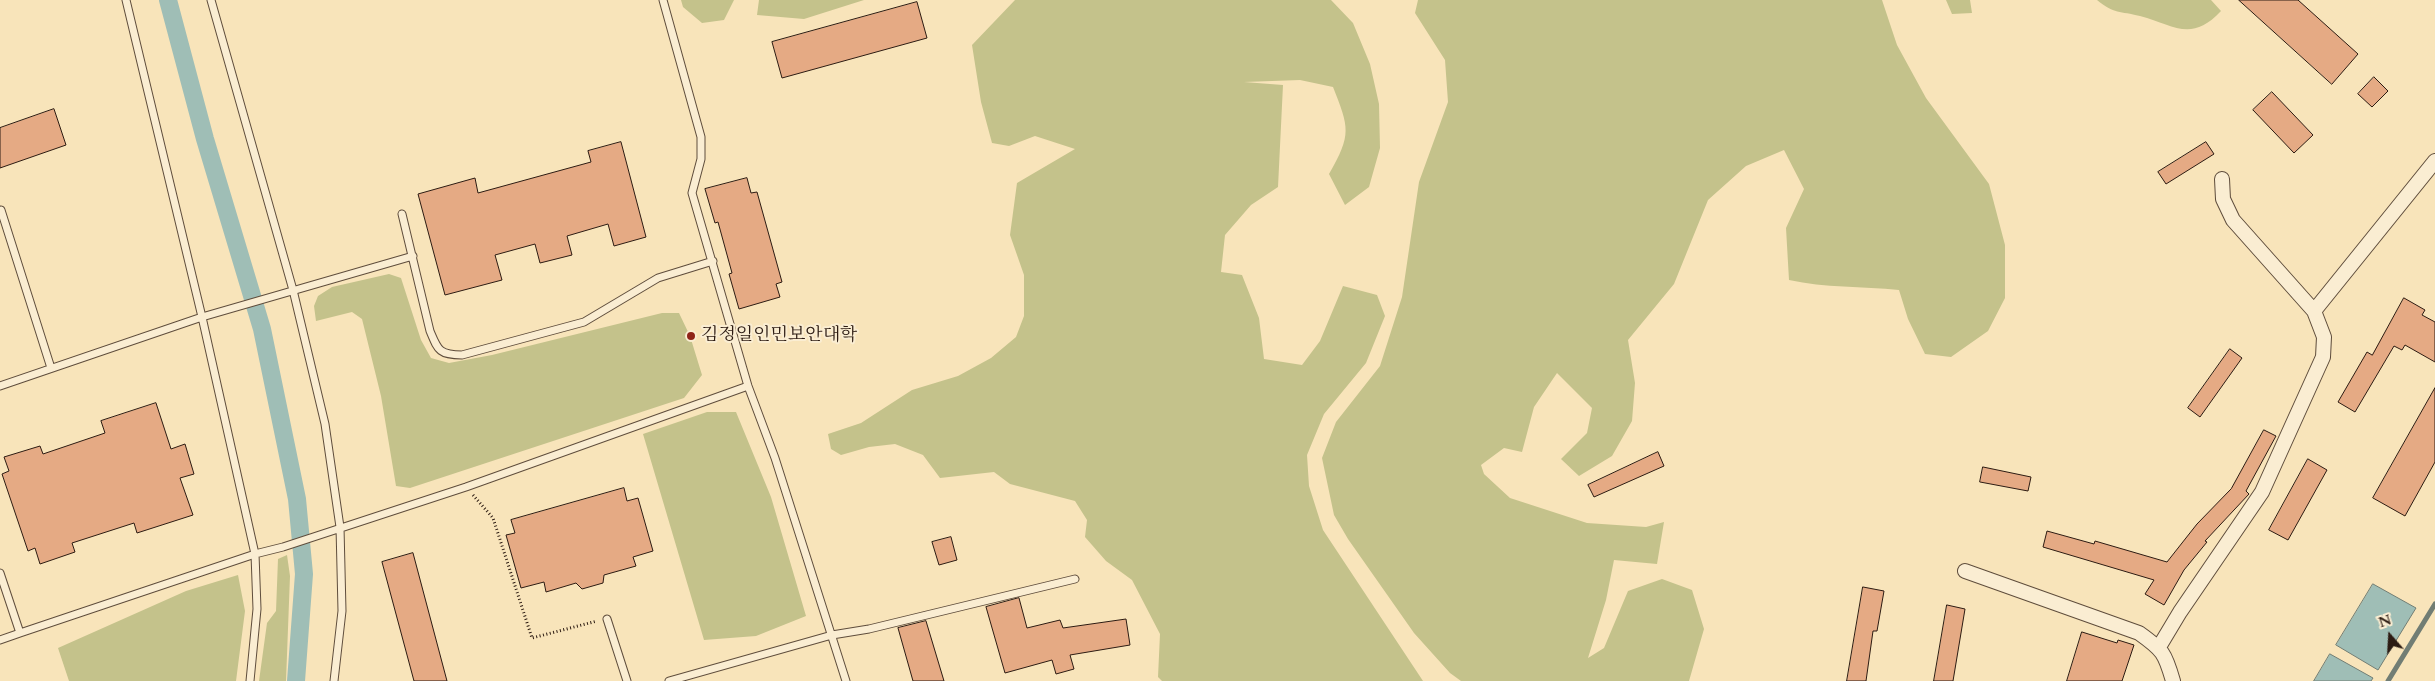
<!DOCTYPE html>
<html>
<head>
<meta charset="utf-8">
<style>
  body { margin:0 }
  #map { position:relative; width:2435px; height:681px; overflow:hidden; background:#f8e4ba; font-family:Cardo,serif }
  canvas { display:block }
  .north { position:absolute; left:2365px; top:611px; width:50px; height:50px; -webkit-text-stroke:4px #faedd2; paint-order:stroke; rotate:341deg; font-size:14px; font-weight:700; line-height:20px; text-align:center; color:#2c1b12 }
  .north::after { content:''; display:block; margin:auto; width:18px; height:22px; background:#2c1b12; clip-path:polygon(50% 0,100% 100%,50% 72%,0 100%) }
</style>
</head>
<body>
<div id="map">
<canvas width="2435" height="681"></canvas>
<div class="north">N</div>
</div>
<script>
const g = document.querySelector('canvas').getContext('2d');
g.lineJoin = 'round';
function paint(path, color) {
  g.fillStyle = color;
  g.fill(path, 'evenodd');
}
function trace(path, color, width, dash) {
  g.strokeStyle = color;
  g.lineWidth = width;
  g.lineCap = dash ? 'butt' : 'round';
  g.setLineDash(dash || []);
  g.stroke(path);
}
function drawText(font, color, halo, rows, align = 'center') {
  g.font = font + ' Cardo,"Noto Serif KR",serif';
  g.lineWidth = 4;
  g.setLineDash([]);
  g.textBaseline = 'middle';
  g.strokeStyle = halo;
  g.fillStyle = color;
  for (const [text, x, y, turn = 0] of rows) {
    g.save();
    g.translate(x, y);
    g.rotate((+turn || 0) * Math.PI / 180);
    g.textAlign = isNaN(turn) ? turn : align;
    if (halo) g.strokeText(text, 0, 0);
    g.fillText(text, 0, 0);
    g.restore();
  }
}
paint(new Path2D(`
  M681 0H734L724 20 702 23 683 7Z
  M759 0H864L804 19 757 15Z
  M1015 0H1331L1353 23 1370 64 1379 104 1380 148 1369 187 1345 205 1329 174C1352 134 1349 128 1333 87L1300 80 1244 82 1283 85 1278 187 1251 205 1225 235 1221 272 1242 275 1259 318 1264 359 1302 365 1320 341 1343 286 1377 295 1385 316 1366 363 1324 414 1307 455 1309 486 1323 530 1423 681H1162L1158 677 1160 634 1132 580 1106 561 1085 537 1087 520 1075 501 1010 484 994 472 940 478 923 455 895 444 869 447 841 455 831 449 828 434 861 423 912 390 958 376 991 358 1016 337 1024 316V275L1010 235 1017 183 1075 149 1035 136 1009 146 992 143 981 102 972 45Z
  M1418 0H1882L1897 45 1926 98 1989 184 2005 245V298L1988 331 1951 357 1925 354 1908 319 1899 290C1862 286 1825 288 1789 280L1786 228 1804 189 1784 150 1746 166 1708 200 1674 284 1628 340 1635 383 1632 421 1612 456 1579 476 1561 459 1587 433 1592 408 1557 373 1534 407 1522 452 1504 448 1481 465 1484 474 1510 498 1587 523 1646 527 1664 522 1657 564 1614 560 1606 600 1588 658 1604 648 1628 591 1662 579 1692 590 1704 629 1689 681H1461L1450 673 1414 633 1348 539 1334 515 1322 458 1336 422 1380 366 1402 297 1419 182 1448 102 1445 60 1415 13Z
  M1946 0H1970L1972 13 1952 14Z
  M2097 0H2211L2221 11C2191 43 2174 25 2140 16 2120 11 2114 14 2097 0Z
  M389 274 401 278 421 340 431 358 449 363 492 355 662 313H679L690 336 702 375 684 398 410 488 396 486 381 396 362 319 352 312 316 321 314 306 318 296 332 287Z
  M707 412H736L771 497 806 616 756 636 704 640 643 434Z
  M287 555 290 576 286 681H259L267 623 276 611 278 559Z
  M238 575 245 611 236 681H69L58 648 186 591Z`), '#c4c28b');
const water = new Path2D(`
  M2373 584 2416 608 2378 670 2336 645Z
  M2330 654 2373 678 2371 681H2314Z`);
paint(water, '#9fbeb6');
trace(water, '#717d74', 1);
trace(new Path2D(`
  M2388 681 2435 604`), '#717d74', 5);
trace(new Path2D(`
  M168 0 205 139 262 329 297 499 304 574 296 681`), '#9fbeb6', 18);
const building = new Path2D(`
  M2239 0H2298L2358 54 2332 84Z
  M917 2 927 38 782 78 772 42Z
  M2374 77 2388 91 2372 107 2358 94Z
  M2272 92 2313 135 2294 153 2253 110Z
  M54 109 66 145 0 168V128Z
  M621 142 646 237 614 246 608 224 567 236 572 255 540 263 535 244 495 255 502 280 445 295 418 194 475 178 478 193 591 162 588 151Z
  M2206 142 2214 154 2166 184 2158 172Z
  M747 178 751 193 757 192 782 282 776 284 780 297 739 309 729 274 732 273 718 222 715 223 705 189Z
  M2404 298 2425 310 2422 315 2435 322V362L2405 345 2402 350 2394 346 2355 412 2338 402 2367 352 2372 355Z
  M2230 349 2242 358 2200 417 2188 408Z
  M2435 388V462L2405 516 2373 498Z
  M156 403 171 449 185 444 194 474 180 478 193 515 137 533 134 523 72 543 75 552 40 564 35 548 28 551 2 474 9 471 4 457 40 446 43 454 105 433 101 421Z
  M2264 430 2276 436 2246 491 2249 494 2205 541 2207 542 2184 570 2164 605 2145 594 2154 580 2043 547 2047 531 2094 544 2095 541 2167 562 2197 524 2231 489Z
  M1658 452 1664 466 1594 497 1588 485Z
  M2308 459 2327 470 2288 540 2269 530Z
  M1983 467 2031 477 2028 491 1980 482Z
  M624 488 627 501 638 498 653 551 633 557 636 566 604 575 603 583 582 589 576 583 546 592 544 582 521 588 506 535 515 533 511 520Z
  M951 537 957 560 939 565 932 542Z
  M413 553 447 681H414L382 562Z
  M1863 587 1884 591 1877 631H1873L1866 681H1847Z
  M1019 598 1027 628 1060 620 1063 628 1126 619 1130 645 1070 655 1074 669 1056 674 1052 660 1005 673 986 607Z
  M1947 605 1965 609 1953 681H1934Z
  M926 621 944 681H913L898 628Z
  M2082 632 2117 643 2118 640 2134 645 2122 681H2067Z`);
paint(building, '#e5aa84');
trace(building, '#2c1b12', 1);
const service = new Path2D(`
  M126 0 202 317 255 554 257 609 250 681
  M211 0 293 290 325 424 340 527 342 611 334 681
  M663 0 701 137V159L692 193 748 386 775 458 846 681
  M1 210 51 368
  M402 214 430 331C438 350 439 355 462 355L584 322 658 278 713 261
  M0 386 202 317 413 256
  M0 573 20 633 0 640
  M607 619 627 681
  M20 633 255 554 283 547 466 487 748 386
  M669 681 832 635 869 629 1075 579`);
const minor = new Path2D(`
  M2314 311 2435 161
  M1965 571 2139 633C2163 650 2165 653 2173 681
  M2159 647 2180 612 2262 492 2323 357 2324 337 2314 311 2233 220 2223 199 2222 179`);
trace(service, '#5f4d3c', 9);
trace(minor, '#5f4d3c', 16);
trace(new Path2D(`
  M473 495 493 518 532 638 597 621`), '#2c1b12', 3, [1, 2.5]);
trace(service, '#faedd2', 7);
trace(minor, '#faedd2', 14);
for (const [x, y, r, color] of [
  [691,336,5,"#8f2418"]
]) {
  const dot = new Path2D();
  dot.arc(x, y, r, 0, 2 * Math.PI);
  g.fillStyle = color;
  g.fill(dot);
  trace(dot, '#faedd2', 2);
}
drawText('18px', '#2c1b12', '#faedd2', [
  ["김정일인민보안대학",701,336]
], 'left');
</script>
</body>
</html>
